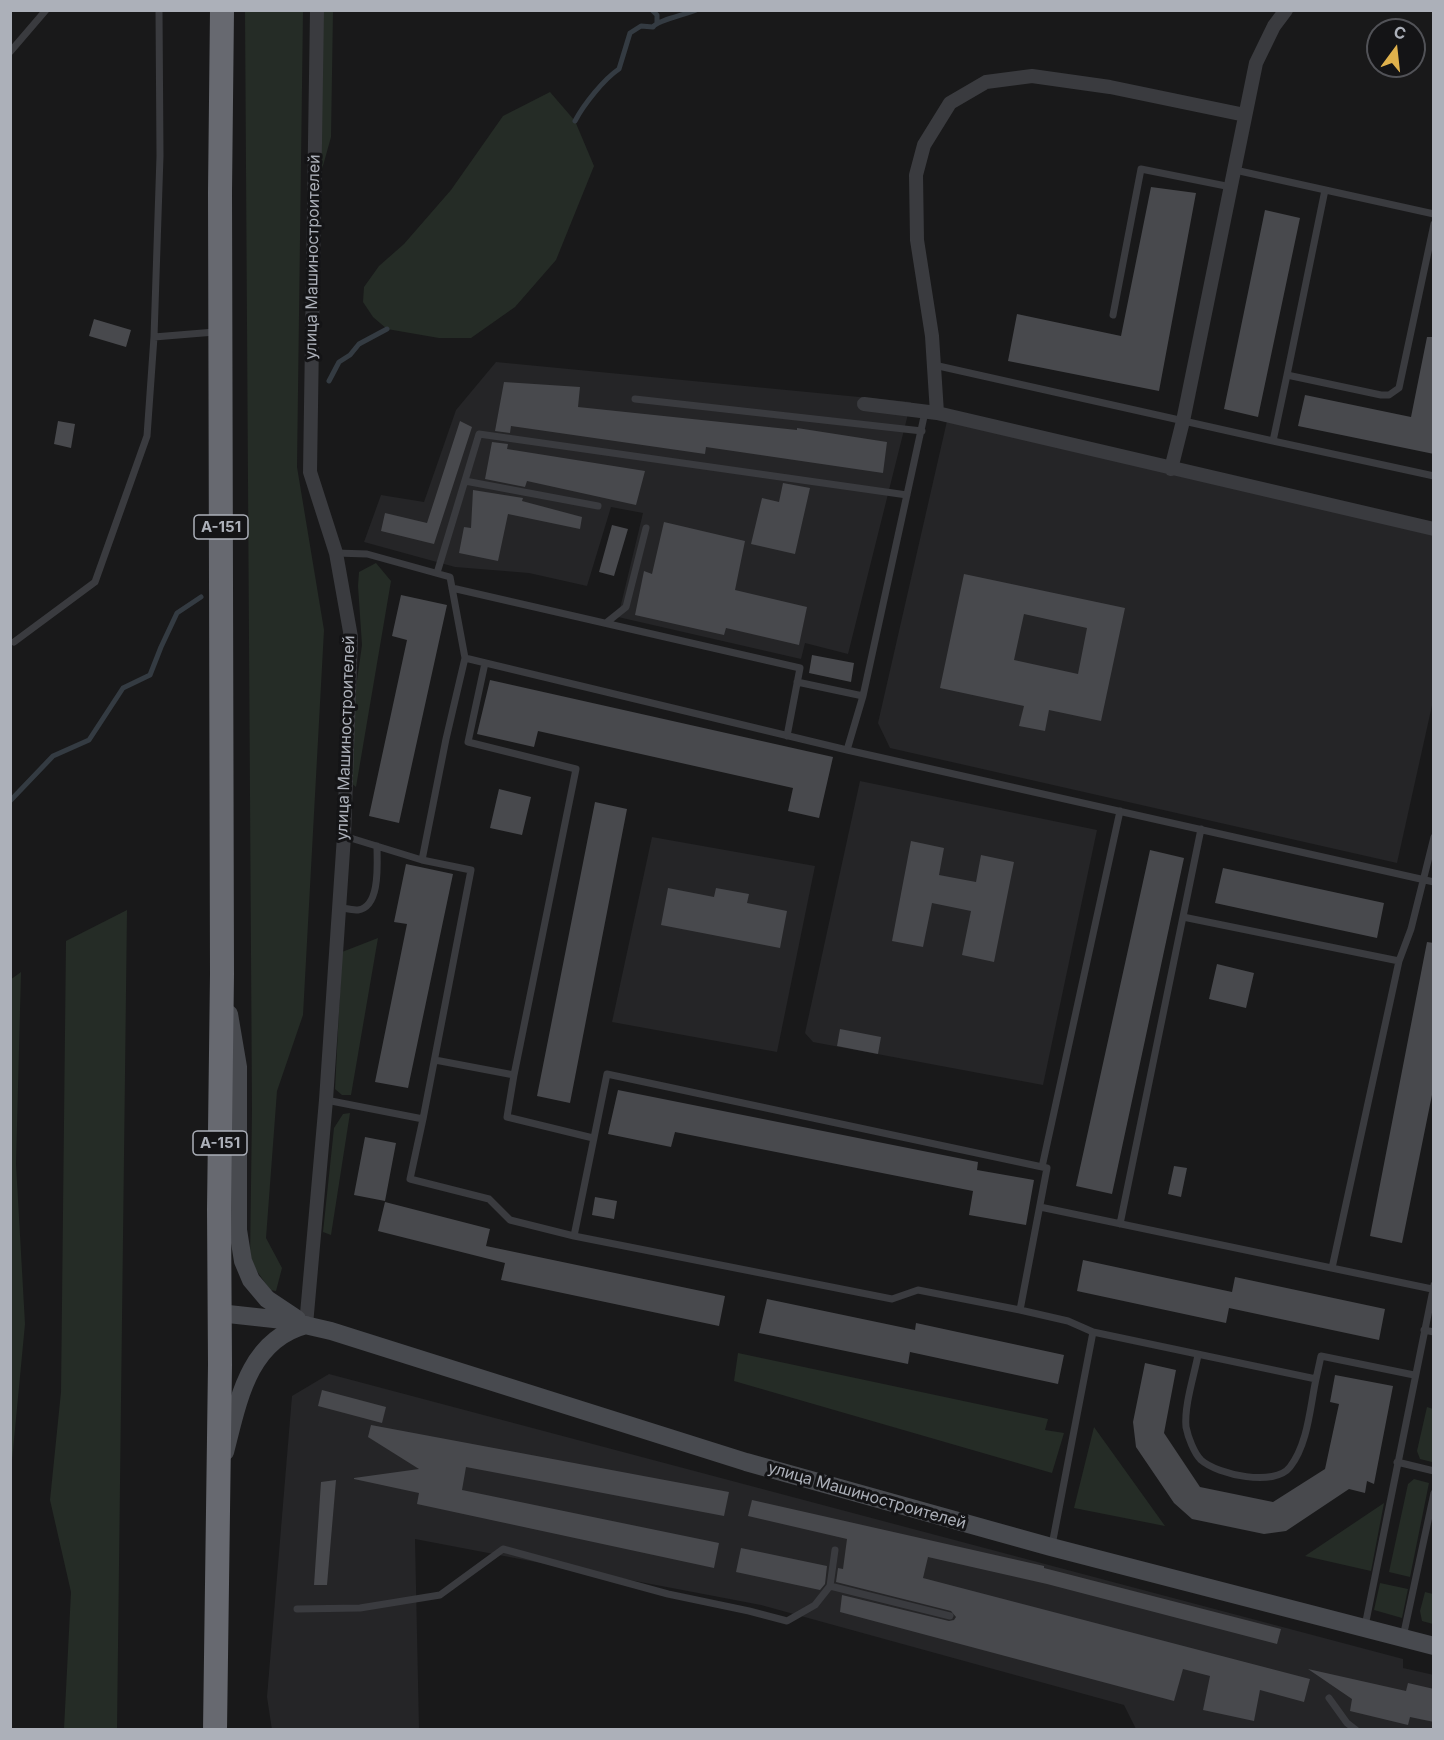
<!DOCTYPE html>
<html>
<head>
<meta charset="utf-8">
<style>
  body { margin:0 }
  #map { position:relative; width:1444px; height:1740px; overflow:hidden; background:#19191a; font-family:Inter,sans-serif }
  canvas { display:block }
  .frame { position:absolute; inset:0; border:12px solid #acb0b9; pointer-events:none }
  .north { position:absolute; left:1366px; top:18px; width:60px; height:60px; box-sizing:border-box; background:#141416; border:2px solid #515257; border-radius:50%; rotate:15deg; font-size:16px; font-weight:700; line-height:24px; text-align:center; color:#acb0b9 }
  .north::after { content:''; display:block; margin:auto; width:21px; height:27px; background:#dfb14c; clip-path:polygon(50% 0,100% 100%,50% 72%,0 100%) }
</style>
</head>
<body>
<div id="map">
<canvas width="1444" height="1740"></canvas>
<div class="frame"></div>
<div class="north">С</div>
</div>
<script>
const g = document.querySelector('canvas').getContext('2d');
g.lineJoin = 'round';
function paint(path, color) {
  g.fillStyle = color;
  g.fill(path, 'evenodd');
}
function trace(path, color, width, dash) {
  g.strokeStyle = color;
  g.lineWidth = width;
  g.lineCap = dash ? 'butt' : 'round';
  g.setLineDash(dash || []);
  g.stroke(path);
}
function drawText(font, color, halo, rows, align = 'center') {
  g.font = font + ' Inter,sans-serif';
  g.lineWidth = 6;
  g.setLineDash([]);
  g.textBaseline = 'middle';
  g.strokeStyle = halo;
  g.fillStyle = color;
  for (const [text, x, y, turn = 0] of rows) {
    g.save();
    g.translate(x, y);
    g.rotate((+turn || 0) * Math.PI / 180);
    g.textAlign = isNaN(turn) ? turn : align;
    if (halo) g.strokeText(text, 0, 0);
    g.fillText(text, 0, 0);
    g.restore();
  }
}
paint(new Path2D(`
  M496 362 911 402 848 654 805 643 801 659 618 617 643 513 611 507 587 586 529 573 455 567 364 542 381 495 424 502 456 410Z
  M947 421 1433 534V701L1397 863 890 748 878 723Z
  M860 781 1097 830 1043 1085 813 1042 805 1033Z
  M652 837 815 866 777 1052 612 1022Z
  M329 1374 1403 1659V1668L1434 1675 1433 1729H1136L1124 1705 761 1605 415 1539 419 1729 272 1730 267 1697 292 1396Z`), '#252527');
paint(new Path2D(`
  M245 11H303L297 467 324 630 303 1015 277 1091 266 1238 282 1268 276 1291 270 1290 250 1261 252 1110Z
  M322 11H333L331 137 321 173Z
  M550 92 575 121 594 166 556 260 515 307 471 338H439L387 329 373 317 363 302 364 287 379 266 404 244 451 190 503 116Z
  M376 563 391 581 356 787 351 783 355 694 362 645 358 586 359 572Z
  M127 910 117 1729H64L71 1592 50 1500 61 1392 66 941Z
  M378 938 351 1095H342L335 1089 342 952Z
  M21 972 16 1164 25 1324 11 1471 10 980Z
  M350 1113 331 1235 323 1232 334 1128 343 1114Z
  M738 1353 1048 1419 1045 1430 1064 1433 1052 1473 734 1381Z
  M1427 1407 1433 1409 1432 1462 1420 1459 1417 1451Z
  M1094 1427 1165 1526 1074 1508Z
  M1414 1479 1429 1483 1410 1577 1389 1572 1408 1484Z
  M1384 1503 1371 1571 1305 1556Z
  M1380 1583 1408 1589 1402 1618 1374 1610Z
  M1425 1592 1433 1594V1624L1422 1621 1420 1611Z`), '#252c26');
trace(new Path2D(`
  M652 10 657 15V22
  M575 121C584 104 604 79 619 69L630 33 641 26 653 27C658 20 685 15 696 10
  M329 381 339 362 350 355 359 344 387 329
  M10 801 53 756 89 740 123 688 150 675 161 647 177 613 201 597`), '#343b42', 5);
paint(new Path2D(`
  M1151 187 1196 193 1159 391 1008 361 1017 314 1121 336Z
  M1265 210 1300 218 1258 417 1224 409Z
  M94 319 131 330 126 347 89 336Z
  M1427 337H1434V454L1298 426 1305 395 1411 417Z
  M504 382 580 387 578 407 797 430V428L887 442 883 473 706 447 705 454 511 426 510 433 495 431Z
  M58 421 75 424 71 448 54 444Z
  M460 421 472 427 434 544 381 531 385 513 427 523Z
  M492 442 508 444 507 449 645 471 636 505 527 481 525 487 485 479Z
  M783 483 810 488 795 554 751 544 762 498 779 502Z
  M473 490 523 498 522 501 582 517 580 529 508 514 498 561 459 553 464 527 471 528Z
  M664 522 745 541 735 590 807 607 799 645 726 628 724 635 635 615 644 571 652 574Z
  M612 525 628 529 614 576 599 572Z
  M964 574 1125 608 1101 721 1049 710 1045 731 1019 726 1024 706 940 688ZM1024 614 1087 628 1078 674 1014 660Z
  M401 595 447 605 399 823 369 816 407 640 392 636Z
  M812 655 854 663 851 682 809 673Z
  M490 680 833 757 819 818 788 811 793 788 538 731 534 747 477 734Z
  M499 789 531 797 522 835 490 828Z
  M595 802 627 809 570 1103 537 1096Z
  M911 841 944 848 939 875 976 882 981 855 1014 862 994 962 962 955 971 911 932 903 923 947 892 941Z
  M1150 850 1184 858 1112 1194 1076 1186Z
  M406 864 453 874 408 1088 375 1082 407 924 394 922Z
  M1223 868 1384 903 1377 938 1215 903Z
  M668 888 714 897 716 888 749 894 747 903 787 911 780 948 661 925Z
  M1427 942 1434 943V1085L1402 1243 1370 1236Z
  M1217 964 1254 973 1246 1008 1209 999Z
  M840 1029 881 1037 878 1054 837 1046Z
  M618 1090 978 1162 977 1170 1034 1180 1026 1225 969 1215 973 1191 675 1132 671 1147 608 1134Z
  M365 1137 396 1143 385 1201 354 1195Z
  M1174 1166 1187 1168 1181 1197 1168 1194Z
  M595 1197 617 1201 614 1219 592 1215Z
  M385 1202 490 1229 486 1246 725 1296 719 1326 501 1280 505 1263 378 1231Z
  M1083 1260 1232 1292 1235 1277 1385 1309 1379 1340 1229 1308 1226 1323 1077 1291Z
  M767 1299 915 1330 916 1323 1064 1355 1058 1384 910 1352 908 1364 759 1333Z
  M1145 1363 1176 1370 1164 1433 1200 1487 1273 1502 1325 1469 1339 1404 1330 1402 1335 1375 1393 1386 1374 1484 1367 1481 1365 1493 1349 1489 1286 1531 1264 1534 1192 1519 1174 1503 1136 1447 1133 1422Z
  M322 1390 386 1407 382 1423 318 1406Z
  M371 1425 729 1492 724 1516 466 1467 462 1490 719 1543 714 1568 417 1504 419 1493 354 1479V1478L419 1469 368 1437Z
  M336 1480 327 1585H314L321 1482Z
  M752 1500 1044 1566V1568L1281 1629 1277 1644 1047 1584 928 1557 923 1578 1310 1679 1304 1702 1260 1690 1254 1721 1203 1710 1210 1676 1183 1669 1174 1701 840 1612 842 1595 949 1621 954 1620 956 1617 951 1611 836 1582 838 1568 843 1569 847 1539 748 1516Z
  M741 1548 827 1566 825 1584 820 1590 736 1572Z
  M1308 1669 1406 1691 1408 1683 1434 1689V1722L1410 1717 1408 1725 1350 1711 1352 1699Z`), '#48494d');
trace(new Path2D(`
  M10 52 46 10
  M1235 170 1434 214
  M1434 224 1399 388 1389 395H1381L1287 375 1273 441 1434 476
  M1113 315 1141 169 1231 187
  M154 337 160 156 159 10
  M934 365 1273 441
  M1287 375 1325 190
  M635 399 922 431
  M465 481 598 506
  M336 553 367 554 450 577 465 658 847 750 1434 882
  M437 573 479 434 907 495
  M452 588 800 668 787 736
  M606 623 626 607 646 528
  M14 642 95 582 147 436 154 337 215 332
  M797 682 863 696 925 412
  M847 750 863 696
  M344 836 422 860 471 870 423 1119
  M422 860 446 739 465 658
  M339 908C345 908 352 910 358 910 381 907 377 862 377 846
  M1183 917 1399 961
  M435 1060 514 1075 576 769 468 742 485 663
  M514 1075 507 1117 593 1138
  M326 1100 423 1119 410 1179 489 1199 510 1220 574 1236 607 1074 1047 1168 1020 1310 1068 1321 1093 1332 1052 1545
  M1042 1167 1120 811
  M1040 1207 1432 1289
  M1120 1224 1201 829
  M574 1236 892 1299 918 1290 1020 1310
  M1332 1268 1399 961 1411 929 1434 837
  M1424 1330 1434 1332
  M1093 1332 1316 1379 1321 1356 1414 1375
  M1198 1355C1194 1376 1184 1406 1186 1427 1188 1437 1194 1453 1201 1460 1218 1475 1275 1487 1290 1467 1308 1444 1310 1407 1316 1379
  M1397 1462 1434 1471
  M830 1586 950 1616
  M297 1609 360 1608 440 1595 503 1549 668 1594 749 1611 787 1621 815 1605 830 1586 835 1550
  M1365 1626 1434 1285
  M1403 1637 1434 1493
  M1329 1698 1347 1723 1356 1730`), '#3a3b3f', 7);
trace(new Path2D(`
  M864 404 937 413 1434 529
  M937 413 932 336 917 240 916 175 924 145 950 103 986 82 1032 76 1110 87 1245 115
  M1171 469 1183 421 1256 63 1274 26 1286 10
  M306 1325 326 1100 344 836 351 637 336 553 310 472 317 10`), '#3a3b3f', 14);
trace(new Path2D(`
  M229 1014 238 1067V1230L243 1261 251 1280 267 1299 297 1319
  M219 1313 283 1320 331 1331 746 1462 1051 1547 1434 1646
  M225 1452C238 1402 248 1340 306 1325`), '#484a4f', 18);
trace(new Path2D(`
  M215 1730 220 1365 219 1209 222 974 220 192 222 10`), '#676970', 24);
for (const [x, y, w] of [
  [221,527,54],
  [220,1143,54]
]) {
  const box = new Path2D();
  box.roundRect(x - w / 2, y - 12, w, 24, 4.5);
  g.fillStyle = '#141416';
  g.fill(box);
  trace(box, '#acb0b9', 1.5);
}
drawText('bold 15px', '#acb0b9', null, [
  ["А-151",221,527],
  ["А-151",220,1143]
]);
drawText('16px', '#acb0b9', '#141416', [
  ["улица Машиностроителей",313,257,-89],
  ["улица Машиностроителей",346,738,-88],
  ["улица Машиностроителей",867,1496,16]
]);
</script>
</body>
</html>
